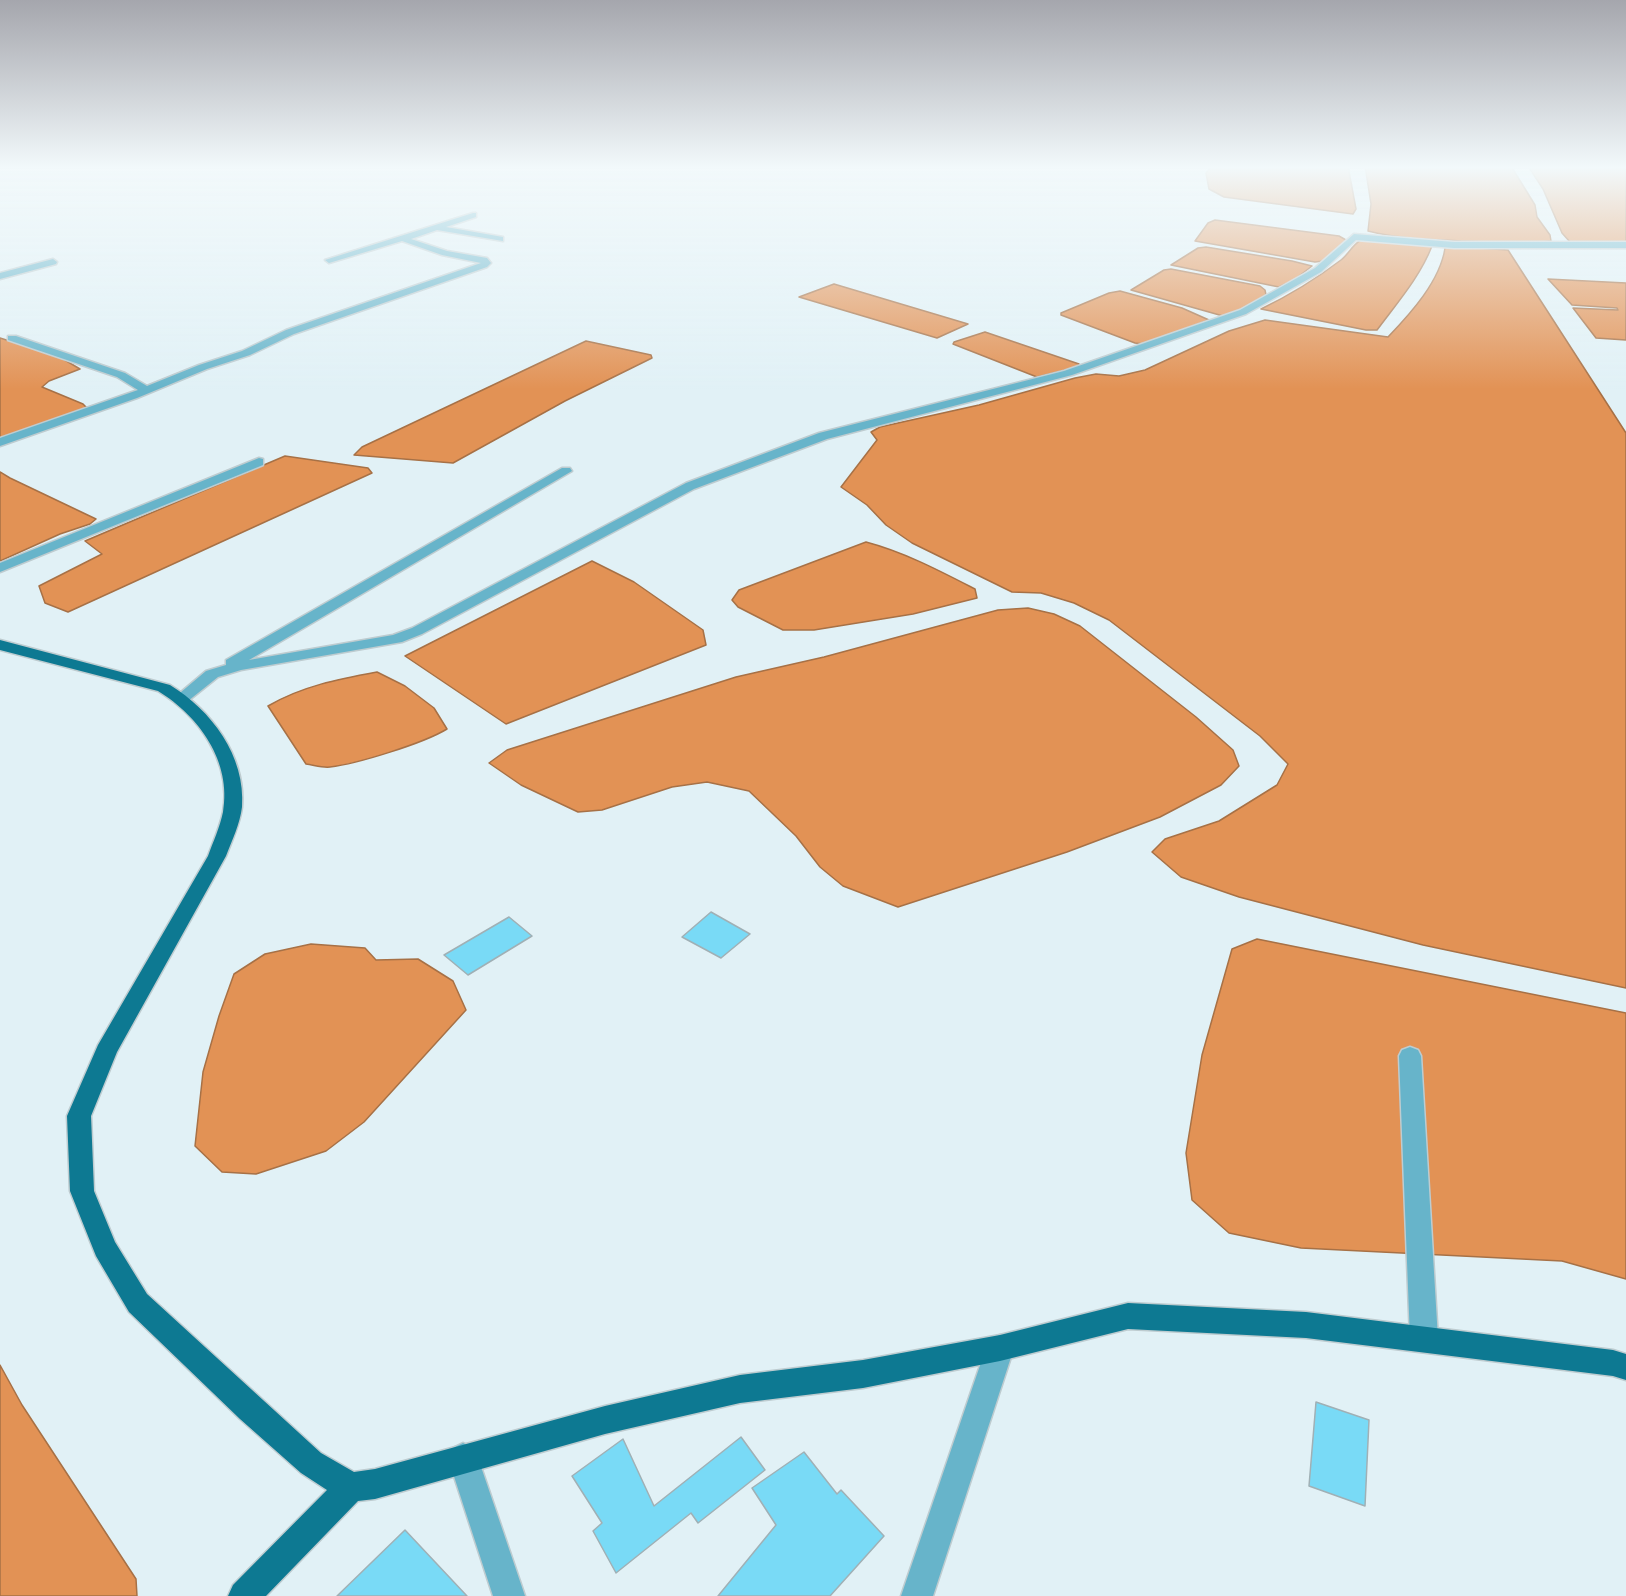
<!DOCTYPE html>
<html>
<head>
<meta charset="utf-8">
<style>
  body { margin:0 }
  canvas { display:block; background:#e1f1f6 }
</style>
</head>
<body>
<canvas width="1626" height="1596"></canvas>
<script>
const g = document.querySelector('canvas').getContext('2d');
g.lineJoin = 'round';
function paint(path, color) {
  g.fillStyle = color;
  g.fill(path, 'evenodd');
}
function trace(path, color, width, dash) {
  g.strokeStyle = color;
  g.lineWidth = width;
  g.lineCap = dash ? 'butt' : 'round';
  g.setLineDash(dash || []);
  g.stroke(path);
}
const water = new Path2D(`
  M1212 166H1348L1356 209 1353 214 1224 197 1209 189 1206 173Z
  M1365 166H1511L1535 205 1537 217 1550 235 1551 241C1521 245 1491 242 1461 241 1430 239 1399 239 1368 231L1371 204Z
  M1528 166H1626V243L1570 242 1562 233 1543 189Z
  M1215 220 1339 236 1346 240 1323 261 1315 262 1195 241 1208 223Z
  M1361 240 1432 246C1420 277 1397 303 1377 330H1366L1261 309C1290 295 1316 279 1341 260 1349 254 1352 245 1361 240Z
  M1448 246 1508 250 1626 433V988L1423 945 1239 897 1181 877 1152 852 1165 839 1219 821 1277 785 1288 764 1260 736 1109 620 1074 603 1041 593 1012 592 912 543 886 525 867 505 841 487 877 440 871 432 880 427 979 405 1075 378 1096 374 1119 376 1145 370 1229 331 1265 320 1388 337C1411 313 1440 281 1445 248Z
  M1206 247 1292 261 1312 266 1294 280 1279 287 1171 265 1198 248Z
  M1171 269 1260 286 1265 290 1266 295 1242 309 1223 316 1131 290 1164 270Z
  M1548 279 1626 283V340L1596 338 1573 308 1618 310 1617 308 1572 305Z
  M834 284 968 324 937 338 799 297Z
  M1120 291 1182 308 1209 320 1144 344 1135 343 1061 315V313L1109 293Z
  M985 332 1079 364V367L1037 377 953 344 954 342Z
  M0 338 58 356 80 369 49 381 42 387 83 404 89 410 0 441Z
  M586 341 651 355 652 358 565 401 453 463 354 455 362 447Z
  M285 456 368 468 372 473 68 612 45 603 39 586 102 554 85 541Z
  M0 472 10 478 96 519 90 524 60 534 0 561Z
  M866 542C904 552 940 571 975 589L977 598 913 614 814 630H783L738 607 732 600 739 590Z
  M592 561 634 582 703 630 706 645 506 724 405 656Z
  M1028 608 1054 614 1080 626 1196 717 1233 750 1239 766 1221 785 1160 817 1067 852 898 907 843 886 820 867 796 836 749 791 707 782 672 787 602 810 578 812 521 785 489 763 507 750 736 677 824 657 998 610Z
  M377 672 405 686 434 708 447 729C424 743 357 764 330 767 322 768 314 765 306 764L268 706C302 686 339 679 377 672Z
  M1257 939 1626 1013V1279L1562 1261 1301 1248 1229 1233 1192 1200 1186 1153 1202 1055 1232 949Z
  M311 944 365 948 376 960 418 959 453 981 466 1010 364 1122 326 1151 256 1174 222 1172 195 1146 203 1072 219 1016 234 974 265 954Z
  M0 1365 22 1405 136 1579 137 1596H0Z`);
paint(water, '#e29255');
trace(water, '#a77146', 1.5);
const building = new Path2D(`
  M711 912 750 934 721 958 682 937Z
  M509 917 532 936 468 975 444 955Z
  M1316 1402 1369 1420 1365 1506 1309 1486Z
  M741 1437 765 1470 698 1523 691 1513 616 1573 593 1531 602 1523 572 1476 623 1439 654 1506Z
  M804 1452 837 1494 841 1490 884 1536 830 1596H718L776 1525 752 1488Z
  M405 1530 467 1596H337Z`);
paint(building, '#79daf6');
trace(building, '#a0b0b5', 1.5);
const minor = new Path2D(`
  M473 213H476V217L446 227 503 237V241L437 230 411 239 447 251 487 258 491 263 487 267 294 334 250 355 207 369 137 398 0 446V438L138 390 117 377 8 340V336H16L125 373 147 386 199 365 242 351 286 330 481 263 442 255 402 241 329 263 325 260Z
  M1354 234 1454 242H1626V248H1454L1356 240 1321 272 1246 314 1072 375 827 439 694 489 422 634 402 642 241 670 218 677 188 701H176L174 698 206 671 226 665V660L562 468H570L572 471 249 660 393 635 412 628 686 483 819 433 1064 371 1240 310 1315 268Z
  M53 259 57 262 56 264 0 279V273Z
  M259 458 263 459V465L0 572V563Z
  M1410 1047 1418 1050 1421 1056 1438 1339 1434 1348 1424 1352 1414 1348 1410 1339 1399 1056 1402 1050Z
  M1000 1335 1010 1339 1014 1348 933 1596H901L986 1348 990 1339Z
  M463 1443 473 1448 478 1458 525 1596H493L448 1458 453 1448Z`);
const major = new Path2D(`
  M0 640 170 685C211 710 246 756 242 807 240 824 232 840 226 856L117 1052 91 1116 94 1191 115 1242 147 1294 321 1453 354 1472 375 1469 605 1406 740 1375 863 1360 1000 1335 1128 1303 1306 1312 1613 1350 1626 1354V1380L1613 1376 1306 1338 1128 1329 1000 1361 863 1388 740 1403 605 1434 375 1499 358 1501 266 1596H228L233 1585 327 1490 301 1473 240 1419 129 1312 96 1256 70 1191 67 1116 98 1045 208 856C213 842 220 827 223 812 232 762 199 716 158 691L0 650Z`);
trace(minor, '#beccd0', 3);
trace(major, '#beccd0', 3);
paint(minor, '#67b4ca');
paint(major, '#0d7992');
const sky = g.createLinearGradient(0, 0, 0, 389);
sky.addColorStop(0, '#a5a6ad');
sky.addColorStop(0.43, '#f2f9fb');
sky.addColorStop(1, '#f2f9fb00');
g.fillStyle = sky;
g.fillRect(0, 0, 1626, 389);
</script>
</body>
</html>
